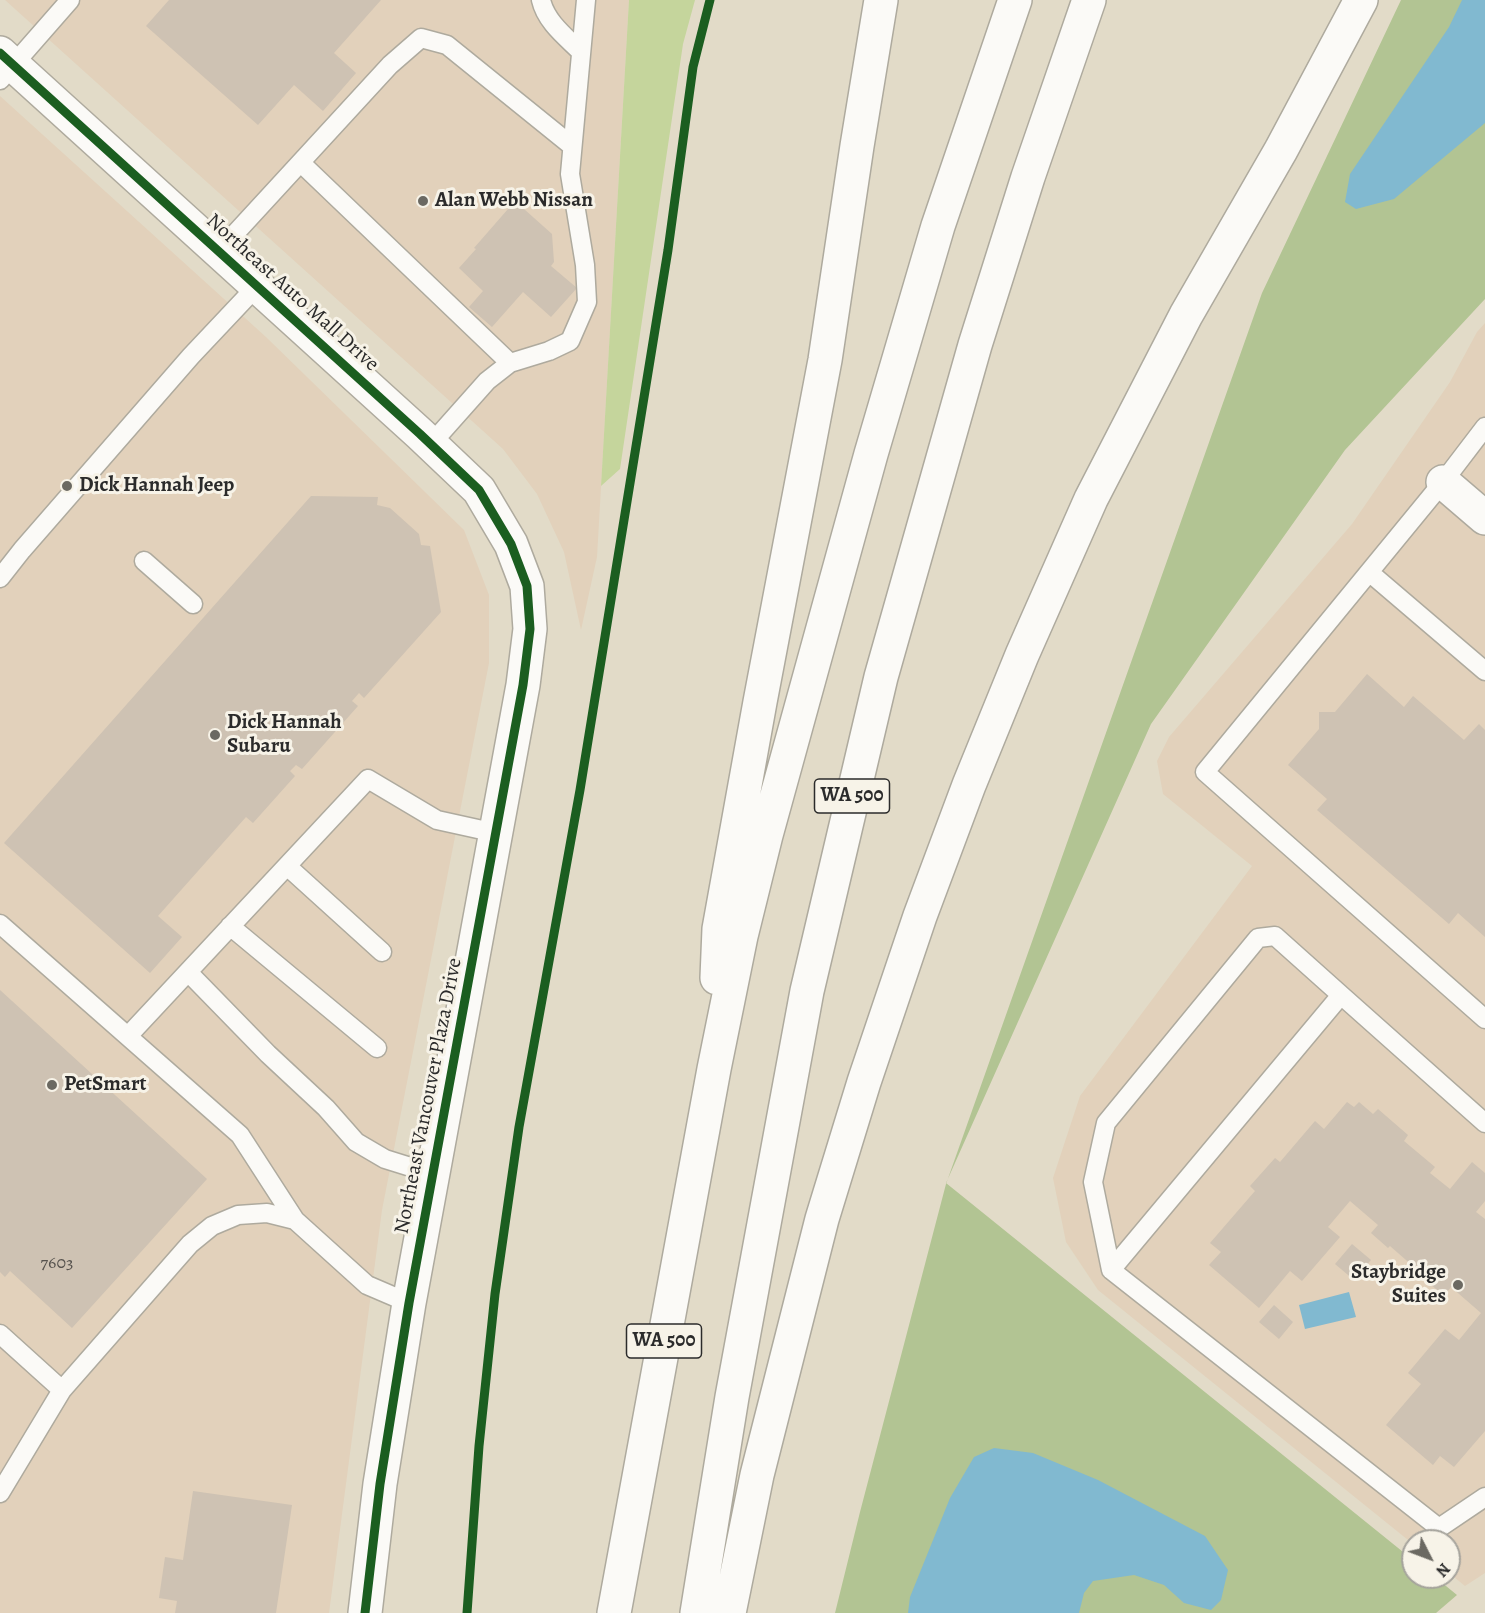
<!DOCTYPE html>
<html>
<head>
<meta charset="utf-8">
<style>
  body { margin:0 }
  #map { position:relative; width:1485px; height:1613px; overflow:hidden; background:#e2dbc8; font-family:Alegreya,serif }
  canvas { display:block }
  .north { position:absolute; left:1401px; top:1529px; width:60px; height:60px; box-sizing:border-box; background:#f7f3e8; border:2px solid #a5a39c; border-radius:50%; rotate:132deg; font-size:16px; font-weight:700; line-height:24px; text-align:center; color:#2b2b2b }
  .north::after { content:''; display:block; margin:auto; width:21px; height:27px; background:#6b6962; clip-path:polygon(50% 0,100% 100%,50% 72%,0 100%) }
</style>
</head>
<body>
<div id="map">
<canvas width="1485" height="1613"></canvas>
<div class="north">N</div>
</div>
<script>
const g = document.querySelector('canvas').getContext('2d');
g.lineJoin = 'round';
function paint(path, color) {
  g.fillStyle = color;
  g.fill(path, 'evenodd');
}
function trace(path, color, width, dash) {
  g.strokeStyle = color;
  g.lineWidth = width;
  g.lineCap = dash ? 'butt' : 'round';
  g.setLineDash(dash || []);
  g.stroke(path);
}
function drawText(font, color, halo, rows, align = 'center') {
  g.font = font + ' Alegreya,serif';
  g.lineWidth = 6;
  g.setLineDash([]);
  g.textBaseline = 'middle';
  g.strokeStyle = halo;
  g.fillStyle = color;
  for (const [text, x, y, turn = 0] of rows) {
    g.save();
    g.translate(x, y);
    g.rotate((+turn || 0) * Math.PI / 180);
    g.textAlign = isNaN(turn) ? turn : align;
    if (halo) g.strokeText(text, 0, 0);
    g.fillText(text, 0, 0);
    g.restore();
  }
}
paint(new Path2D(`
  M5 0H629L597 557 581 630 564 552 537 494 503 449Z
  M0 96 266 337 464 530 489 595V663L382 1210 329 1613H0Z
  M1485 323V1573L1465 1586 1449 1573V1541H1413V1544L1098 1290 1066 1242 1053 1178 1080 1096 1252 866 1163 794 1157 761 1169 737 1352 524 1450 382 1477 332Z`), '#e2d1bb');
paint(new Path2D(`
  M629 0H695L683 44 620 469 601 486Z`), '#c5d59c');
paint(new Path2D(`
  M1401 0H1485V299L1345 450 1151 724 946 1183 1413 1560V1577H1435L1457 1595 1436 1613H835L860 1512 946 1184 1262 293Z`), '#b2c493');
paint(new Path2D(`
  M1462 0H1485V123L1394 199 1356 209 1345 202 1350 174 1449 27Z
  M1349 1292 1356 1317 1305 1329 1299 1305Z
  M994 1448 1033 1453 1098 1480 1205 1536 1228 1570 1221 1600 1211 1610 1184 1603 1164 1585 1134 1575 1093 1581 1084 1593 1079 1613H908L910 1597 950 1498 974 1457Z`), '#81b9d0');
paint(new Path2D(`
  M169 0H381L334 53 356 73 323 111 294 85 258 125 146 26Z
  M515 201 552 234 554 262 551 266 577 288 551 317 523 292 492 327 469 307 483 291 459 268 476 249 474 248Z
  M311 496 378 497 377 505 390 508 419 534 421 545 430 546 441 612 364 698 359 693 352 701 358 706 302 769 296 765 290 771 295 776 253 823 246 817 158 916 182 937 150 973 4 843Z
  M1367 674 1404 707 1413 696 1464 740 1479 724 1485 730V937L1458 913 1449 924 1317 810 1327 799 1288 765 1319 729V712H1335Z
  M0 990 207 1179 72 1328 10 1271 5 1277 0 1272Z
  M1347 1102 1354 1107 1359 1102 1373 1114 1378 1109 1408 1135 1404 1141 1435 1167 1430 1173 1450 1189 1472 1162 1485 1173V1201L1476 1212 1485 1219V1431L1454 1467 1440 1456 1433 1465 1386 1425 1421 1384 1408 1373 1445 1329 1459 1340 1481 1313 1451 1287 1444 1296 1429 1283 1430 1281 1390 1246 1388 1248 1371 1233 1378 1225 1350 1201 1328 1227 1340 1237 1302 1281 1290 1271 1259 1308 1209 1265 1221 1252 1210 1243 1255 1191 1250 1186 1275 1158 1280 1162 1315 1121 1324 1129Z
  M1352 1244 1371 1260 1354 1280 1335 1264Z
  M1274 1305 1293 1322 1279 1339 1259 1322Z
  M193 1491 292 1505 276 1613H175L177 1601 159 1598 165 1557 183 1560Z`), '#cec2b3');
const service = new Path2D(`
  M541 0C546 22 566 37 581 52
  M0 80 70 0
  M301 163 510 363
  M219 251 390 65 421 38 447 45 572 146
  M1485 427 1443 482 1205 772 1485 1019
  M431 444 487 381 510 363 549 351 570 341 587 302 585 265 570 174 586 0
  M144 561 193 604
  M1369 572 1485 671
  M0 578 22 550 191 356 257 286
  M287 866 382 952
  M0 924 240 1135 295 1220
  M230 926 377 1048
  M188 972 268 1054 326 1108 356 1142 385 1159 433 1174
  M128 1036 368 779 437 820 496 833
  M1485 1123 1341 995 1111 1270 1439 1528 1485 1497
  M1111 1270 1093 1182 1106 1123 1258 938 1275 936 1341 995
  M0 1334 62 1390
  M0 1493 62 1390 190 1244 212 1226 238 1215 267 1213 295 1220 367 1285 409 1303`);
const minor = new Path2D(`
  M1443 482 1485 518`);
const tertiary = new Path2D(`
  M0 53 420 434 479 490 511 544 527 586 530 629 523 685 409 1303 380 1484 365 1613`);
const motorway = new Path2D(`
  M717 978 719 929 760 702 825 360 857 146 881 0
  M614 1613 714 1069 741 936 766 835 871 454 938 226 1015 0
  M697 1613 732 1397 807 991 881 677 975 345 1028 177 1089 0
  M729 1613 757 1475 822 1219 864 1082 920 916 969 785 1022 655 1091 499 1186 315 1281 150 1361 0`);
trace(service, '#aeaa9e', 21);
trace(minor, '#aeaa9e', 36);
trace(tertiary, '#aeaa9e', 36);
trace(motorway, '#aeaa9e', 36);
trace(service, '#fbfaf7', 18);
trace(minor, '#fbfaf7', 33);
trace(tertiary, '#fbfaf7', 33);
trace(motorway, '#fbfaf7', 33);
trace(new Path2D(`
  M0 53 420 434 479 490 511 544 527 586 530 629 523 685 409 1303 380 1484 365 1613
  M467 1613 479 1446 495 1294 519 1127 580 790 668 250 693 67 710 0`), '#1b5e20', 9);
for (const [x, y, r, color] of [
  [423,201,6,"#6b6962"],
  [67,486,6,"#6b6962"],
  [215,735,6,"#6b6962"],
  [52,1085,6,"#6b6962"],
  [1458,1285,6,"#6b6962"]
]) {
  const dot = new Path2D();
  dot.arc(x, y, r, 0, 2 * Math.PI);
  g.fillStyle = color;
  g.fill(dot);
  trace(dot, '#f7f3e8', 2);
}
drawText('18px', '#56524e', null, [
  ["7603",57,1264]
]);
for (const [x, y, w] of [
  [852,796,75],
  [664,1341,75]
]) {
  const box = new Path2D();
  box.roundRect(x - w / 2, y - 17, w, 34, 4.5);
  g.fillStyle = '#f7f3e8';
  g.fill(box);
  trace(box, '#2b2b2b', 1.5);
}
drawText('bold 20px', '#2b2b2b', null, [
  ["WA 500",852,796],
  ["WA 500",664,1341]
]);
drawText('bold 21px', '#2b2b2b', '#f7f3e8', [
  ["Alan Webb Nissan",435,201],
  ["Dick Hannah Jeep",79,486],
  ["Dick Hannah",227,723],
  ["Subaru",227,747],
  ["PetSmart",64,1085],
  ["Staybridge",1446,1273,"right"],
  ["Suites",1446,1297,"right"]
], 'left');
drawText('21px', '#2b2b2b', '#f7f3e8', [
  ["Northeast Auto Mall Drive",292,293,42],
  ["Northeast Vancouver Plaza Drive",429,1096,-79]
]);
</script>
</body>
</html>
